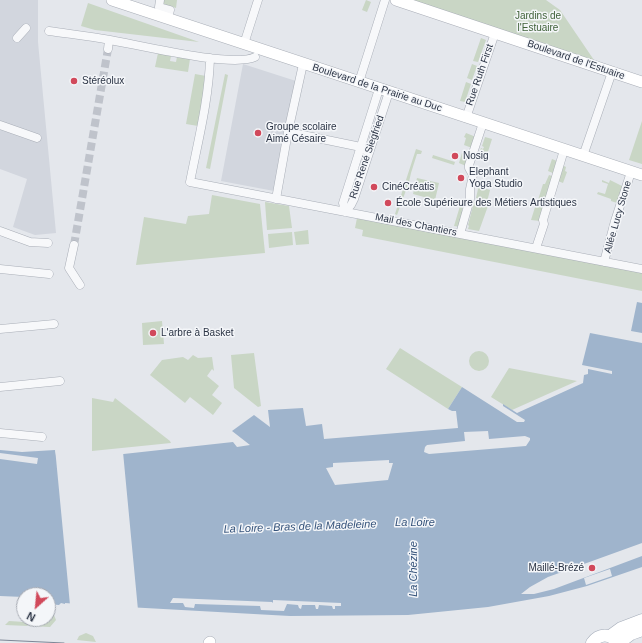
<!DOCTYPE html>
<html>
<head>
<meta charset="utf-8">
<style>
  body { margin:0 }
  #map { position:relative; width:642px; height:643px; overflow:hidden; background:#e4e7ec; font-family:Helvetica,sans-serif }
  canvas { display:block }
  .north { position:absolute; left:16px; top:587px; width:40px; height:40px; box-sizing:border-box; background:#f4f6f9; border:1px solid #a4a8b1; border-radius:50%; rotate:207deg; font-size:11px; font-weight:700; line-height:16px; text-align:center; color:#2b3445 }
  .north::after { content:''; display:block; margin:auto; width:14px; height:18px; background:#d1495b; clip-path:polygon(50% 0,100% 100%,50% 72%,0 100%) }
</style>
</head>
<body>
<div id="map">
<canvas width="642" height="643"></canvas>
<div class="north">N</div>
</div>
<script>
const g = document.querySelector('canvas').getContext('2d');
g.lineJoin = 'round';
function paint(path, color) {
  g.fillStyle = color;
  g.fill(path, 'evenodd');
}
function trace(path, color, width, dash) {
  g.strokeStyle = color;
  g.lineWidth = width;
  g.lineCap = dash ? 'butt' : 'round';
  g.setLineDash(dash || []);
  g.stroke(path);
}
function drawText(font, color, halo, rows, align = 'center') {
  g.font = font + ' Helvetica,sans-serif';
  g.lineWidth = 3;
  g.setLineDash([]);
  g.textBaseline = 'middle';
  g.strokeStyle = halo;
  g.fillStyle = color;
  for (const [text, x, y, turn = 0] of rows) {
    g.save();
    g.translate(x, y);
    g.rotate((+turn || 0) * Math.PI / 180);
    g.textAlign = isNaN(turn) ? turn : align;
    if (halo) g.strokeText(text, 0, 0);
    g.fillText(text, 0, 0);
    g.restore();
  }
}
paint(new Path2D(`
  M0 0H38V42L56 233 35 235 13 227 27 179 0 169Z
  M243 64 296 81 274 191 221 181Z`), '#d2d6de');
paint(new Path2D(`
  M164 0H177L176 8 163 4Z
  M366 0 371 2 367 12 362 10Z
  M404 0H546L560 10 596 63Z
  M88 3 199 42 95 30 81 26Z
  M481 38 486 40 478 62 473 61Z
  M158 53 171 56 170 61 176 62 177 57 190 59 188 72 155 67Z
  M472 64 477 66 472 80 467 78Z
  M195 74 206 76 198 126 186 124Z
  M225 74 228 75 210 169 206 168Z
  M466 82 471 84 465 102 460 101Z
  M642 121V164L629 160Z
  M466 133 476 137 472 148 464 145 466 138 464 137Z
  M485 137 492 139 486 158 479 155 481 148 483 149 484 147 482 146Z
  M416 149 422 151 421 154H417L411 173 409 182 397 215 395 214Z
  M462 153 468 155 466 166 459 163Z
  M433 155 455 162 454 165 432 158Z
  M552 159 557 161 555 174 548 171Z
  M562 165 566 167 565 171 567 172 563 183 558 181Z
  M549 175 555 177C548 183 547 194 546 203L538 200 543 184H545Z
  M417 178 439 183 435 200 413 194Z
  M602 180 609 183 610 180 624 187 617 203 611 201V199L597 194 598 192 605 194 608 184 602 182Z
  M477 186 490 190 487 202 476 198 478 189 476 188Z
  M212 195 260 204 265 253 136 265 144 217 186 224 188 216 209 214Z
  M265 202 289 206 292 228 267 230Z
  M474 202 488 206 479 231 468 229 469 226 468 225Z
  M536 204 545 207 540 221 531 220Z
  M460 206 463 207 462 210 464 211 460 227 454 226Z
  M357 218 642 273V291L362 236 363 230 355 228Z
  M308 230 309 244 296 245 294 232Z
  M292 232 293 245 269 248 268 234Z
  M162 321 164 344 143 345 142 323Z
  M400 348 462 387 448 409 386 369Z
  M469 361a10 10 0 1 1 20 0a10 10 0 1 1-20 0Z
  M254 353 261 406 258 407 234 388 231 355Z
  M193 355 198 358 212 357 214 371 212 369 207 376 219 386 212 395 222 403 213 415 190 397 185 403 150 375 162 360 183 357 188 360Z
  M509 368 577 381 512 410 491 397Z
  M92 398 113 402 115 398 170 441 171 443 92 451Z
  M54 615 56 620 50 627 29 626 28 622 36 619H48V617Z
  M9 621 25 622 28 626 5 625Z
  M86 633 93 636 96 642 77 640 79 636Z`), '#c9d6c5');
paint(new Path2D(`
  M637 302 642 303V333L631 331Z
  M590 333 642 343V543L548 577 530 587 521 594H534L554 589 642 556V567L587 586 549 596 488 607 408 615 290 616 91 605 65 603V604L61 603 59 605 48 604V595H24V597L0 596V459L37 464 38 458 0 453V450L22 452 55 450 56 455 78 459 233 442 237 447 250 445 232 431 254 415 270 427 268 410 303 408 306 426 322 424 324 439 458 428 456 411H452L448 409 462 387 517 422H524L525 420 503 406V404L517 413 583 383 584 375 588 374V369L612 374V371L582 365Z`), '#9fb4cc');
paint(new Path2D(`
  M488 431 489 439 525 436 530 438V440L526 446 429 454 424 452 425 447 427 445 465 441 464 432Z
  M55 448 57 449 58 453 78 452 79 457 123 452 138 610 70 605Z
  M389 460V463H393L388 480 335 485 326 468 333 467V463Z
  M610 569 612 576 586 585 584 578Z
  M173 598 272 602 273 603V600L341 603V606H335V609H333L332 606 319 605 318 609H316L315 605H302L301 609 299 608 298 605 287 604 284 611 261 610 260 606 195 604 194 608 185 607 183 603H170Z`), '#e4e7ec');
trace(new Path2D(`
  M74 245 108 49`), '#bfc3cb', 8, [8, 4]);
const street = new Path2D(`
  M160 0 159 7 170 10 168 18
  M49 31C69 34 89 36 110 40 139 45 232 68 255 57
  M17 38 26 28
  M244 44 258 0
  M108 49 109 40
  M210 58C209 99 198 141 190 182L642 269
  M359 82 385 0
  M466 118 495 33
  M0 125 37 138
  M288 132 356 146 365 150
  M583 156 612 72
  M276 199 288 132 303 64
  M345 212 343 203 379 89
  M345 212 351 205 354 199 389 92
  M0 231 30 242 48 243
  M460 234 470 199V189L473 175 469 168V165L483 123
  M74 245 69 268 80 285
  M536 248 544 224 543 220 564 150
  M604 262 615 221 631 172
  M0 269 49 274
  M0 329 54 324
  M0 387 60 381
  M0 433 42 437`);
const secondary = new Path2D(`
  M112 0 642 175
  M396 0 642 82
  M209 643 210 642`);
const primary = new Path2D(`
  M610 636 621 628 642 620
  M592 643C599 633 611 633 617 643
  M619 643 631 634 642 630`);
trace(street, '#a9aeb7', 9);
trace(secondary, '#a9aeb7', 12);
trace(primary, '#a3abb8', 13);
trace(street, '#f7f8fa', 8);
trace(secondary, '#fff', 11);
trace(primary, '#fff', 12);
trace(new Path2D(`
  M0 640 64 643`), '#7d8696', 1);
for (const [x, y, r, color] of [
  [74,81,4,"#d1495b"],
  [258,133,4,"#d1495b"],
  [455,156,4,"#d1495b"],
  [461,178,4,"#d1495b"],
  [374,187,4,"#d1495b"],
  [388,203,4,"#d1495b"],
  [153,333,4,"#d1495b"],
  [592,568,4,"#d1495b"]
]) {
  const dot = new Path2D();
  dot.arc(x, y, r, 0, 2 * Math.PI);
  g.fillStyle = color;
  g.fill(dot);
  trace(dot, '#f4f6f9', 1.5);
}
drawText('10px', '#3f6138', '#f4f6f9', [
  ["Jardins de",538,16],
  ["l'Estuaire",538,28]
]);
drawText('10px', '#2b3445', '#f4f6f9', [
  ["Boulevard de l'Estuaire",576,60,19],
  ["Rue Ruth First",480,75,-71],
  ["Boulevard de la Prairie au Duc",377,88,18],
  ["Rue René Siegfried",367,157,-71],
  ["Allée Lucy Stone",618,217,-74],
  ["Mail des Chantiers",416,225,11]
]);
drawText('10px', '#2b3445', '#f4f6f9', [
  ["Stéréolux",82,81],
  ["Groupe scolaire",266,127],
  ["Aimé Césaire",266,139],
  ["Nosig",463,156],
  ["Elephant",469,172],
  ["Yoga Studio",469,184],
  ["CinéCréatis",382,187],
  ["École Supérieure des Métiers Artistiques",396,203],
  ["L'arbre à Basket",161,333],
  ["Maillé-Brézé",584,568,"right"]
], 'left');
drawText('italic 11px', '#34527a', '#f4f6f9', [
  ["La Loire",415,523],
  ["La Loire - Bras de la Madeleine",300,527,-2],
  ["La Chézine",414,569,-90]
]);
</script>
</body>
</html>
